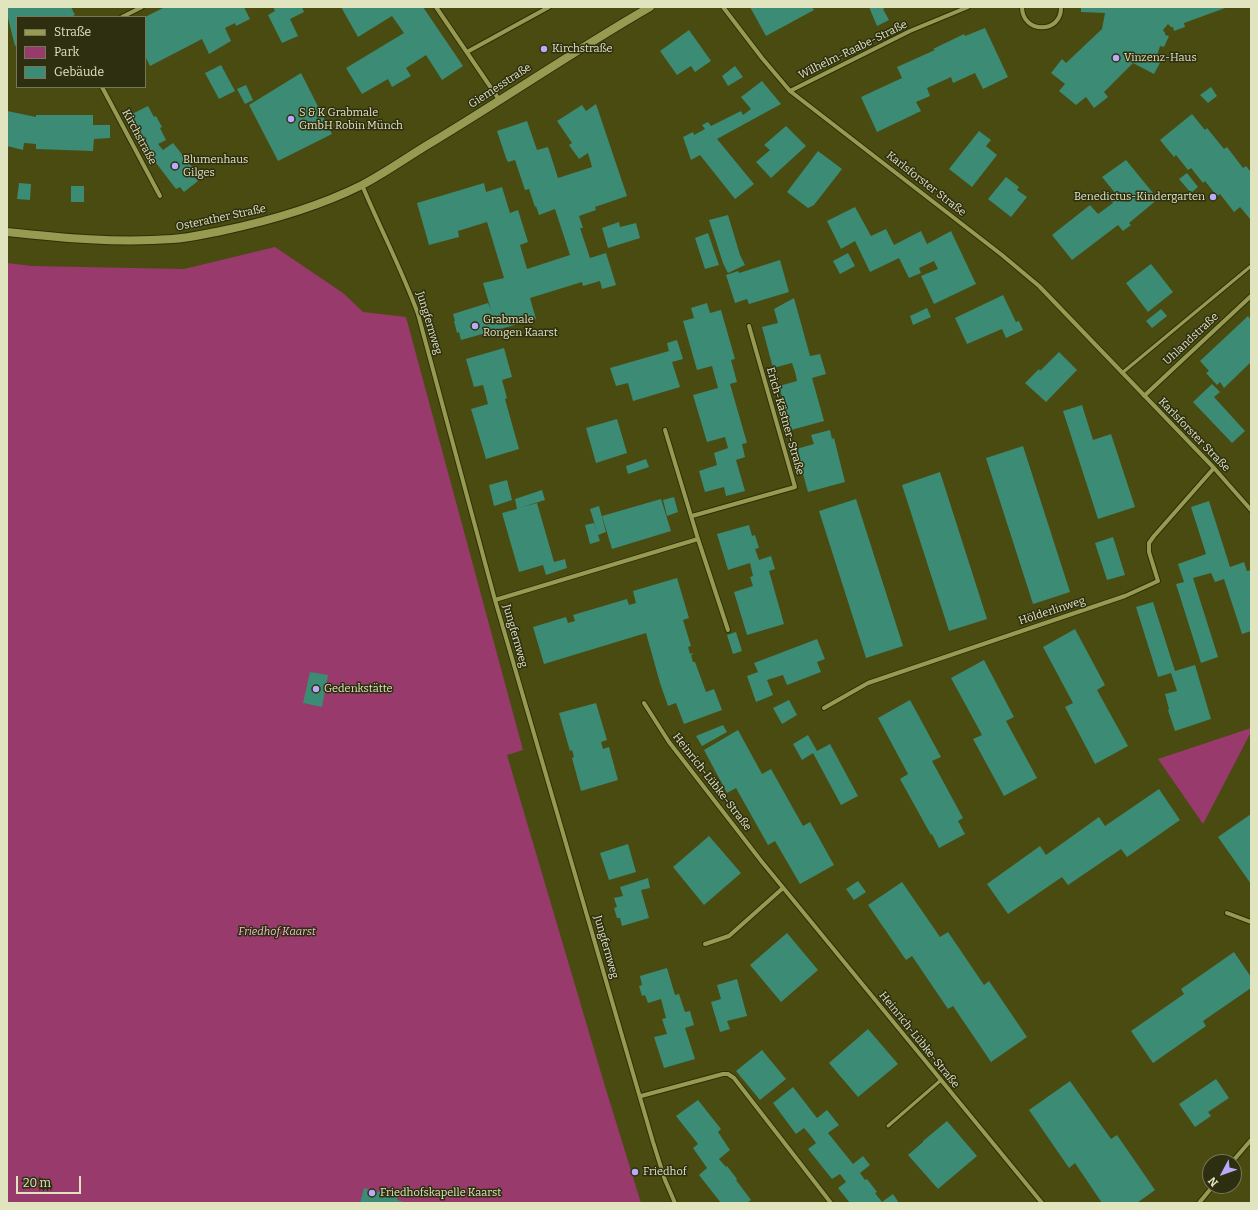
<!DOCTYPE html>
<html>
<head>
<meta charset="utf-8">
<style>
  body { margin:0 }
  #map { position:relative; width:1258px; height:1210px; overflow:hidden; background:#494b11; font-family:Bitter,serif }
  canvas { display:block }
  .frame { position:absolute; inset:0; border:8px solid #e0e4bf; pointer-events:none }
  .legend { position:absolute; left:16px; top:16px; width:130px; height:72px; box-sizing:border-box; background:#2e2f11; border:1px solid #757757; margin:0; padding:5px 7px; list-style:none; font-size:12px; color:#e0e4bf }
  .legend li { display:flex; align-items:center; gap:8px; height:20px }
  .legend b { width:20px; border:1px solid #757757 }
  .north { position:absolute; left:1202px; top:1154px; width:40px; height:40px; box-sizing:border-box; background:#2e2f11; border:1px solid #757757; border-radius:50%; rotate:229deg; font-size:11px; font-weight:700; line-height:16px; text-align:center; color:#e0e4bf }
  .north::after { content:''; display:block; margin:auto; width:14px; height:18px; background:#b8abf7; clip-path:polygon(50% 0,100% 100%,50% 72%,0 100%) }
  .scale { position:absolute; left:16px; top:1176px; width:65px; height:18px; box-sizing:border-box; border:2px solid #e0e4bf; border-top:0; padding-left:5px; font-size:12px; line-height:14px; white-space:nowrap; color:#e0e4bf; -webkit-text-stroke:3px #2e2f11; paint-order:stroke }
</style>
</head>
<body>
<div id="map">
<canvas width="1258" height="1210"></canvas>
<div class="frame"></div>
<ul class="legend">
<li><b style="height:5px;background:#979b52"></b>Straße</li>
<li><b style="height:11px;background:#983a6b"></b>Park</li>
<li><b style="height:11px;background:#3c8b74"></b>Gebäude</li>
</ul>
<div class="north">N</div>
<div class="scale">20 m</div>
</div>
<script>
const g = document.querySelector('canvas').getContext('2d');
g.lineJoin = 'round';
function paint(path, color) {
  g.fillStyle = color;
  g.fill(path, 'evenodd');
}
function trace(path, color, width, dash) {
  g.strokeStyle = color;
  g.lineWidth = width;
  g.lineCap = dash ? 'butt' : 'round';
  g.setLineDash(dash || []);
  g.stroke(path);
}
function drawText(font, color, halo, rows, align = 'center') {
  g.font = font + ' Bitter,serif';
  g.lineWidth = 3;
  g.setLineDash([]);
  g.textBaseline = 'middle';
  g.strokeStyle = halo;
  g.fillStyle = color;
  for (const [text, x, y, turn = 0] of rows) {
    g.save();
    g.translate(x, y);
    g.rotate((+turn || 0) * Math.PI / 180);
    g.textAlign = isNaN(turn) ? turn : align;
    if (halo) g.strokeText(text, 0, 0);
    g.fillText(text, 0, 0);
    g.restore();
  }
}
paint(new Path2D(`
  M275 247 343 293 363 312 406 317 523 750 507 755 604 1083 641 1203H7V263L32 266 184 269Z
  M1251 728V732L1203 824 1158 759Z`), '#983a6b');
paint(new Path2D(`
  M7 7H71L75 15 71 17H17V45L15 46 7 14Z
  M165 7H244L250 19 236 26 235 23 225 28 231 41 209 54 202 39 150 66 145 56V17Z
  M273 7H302L304 12 290 19 298 36 282 43 268 15 275 11Z
  M341 7H423L463 66 442 80 426 55 406 68 411 76 392 87 388 79 362 94 346 68 404 33 392 16 358 37Z
  M750 7H812L814 10 766 36Z
  M869 7H887L883 9 889 20 877 26Z
  M1081 7H1228L1184 23 1185 27 1174 31 1173 27H1171L1168 24 1163 30 1165 33V35L1169 36 1164 47 1160 46 1157 56 1162 59 1154 74 1133 63 1104 92 1108 97 1094 108 1086 97 1076 105 1059 91 1065 84 1051 73 1062 59 1066 63 1102 29 1105 13 1081 12Z
  M985 28 1008 77 983 89 975 73 953 83 951 77 927 88 930 96 916 102 921 111 877 132 861 97 902 78 897 67 935 50 933 49 964 34 965 36Z
  M689 30 711 61 695 72 691 66 677 75 660 51Z
  M221 65 235 91 219 99 205 73Z
  M735 66 743 77 728 86 722 76Z
  M301 73 332 134 278 161 249 105Z
  M762 81 781 104 717 139 754 184 735 199 700 155 691 160 683 137 693 132 694 135 705 129 702 125 708 122 711 126 741 111 743 115 751 109 741 97Z
  M246 85 253 100 245 104 237 89Z
  M1211 87 1217 96 1208 103 1200 95Z
  M596 104 627 196 595 207 596 210 579 216 583 228H580L590 258 606 253 616 285 602 289 600 281 583 286 582 282 530 298 536 319 461 340 459 332 457 333 454 321H455L453 314 488 303 491 310 483 283 504 278 487 222 458 231 459 237 429 245 417 203 484 183 486 192 502 187 510 213 518 210 528 242 520 245 527 269 570 255 555 209 539 215 536 206 535 207 529 189 525 190 515 160 508 162 506 158 497 131 527 121 537 150 548 147 558 178 592 167 588 153 579 159 569 145 572 143 557 121 582 105 586 111Z
  M148 106 154 117 156 116 162 127 160 128 166 140 158 144 163 150 173 143 197 173 194 176 198 181 184 192 180 187 176 189 153 159 151 160 128 116Z
  M7 111 36 117V115H93V125H110V138L94 139 93 151 36 149V144L24 143 23 150 7 146Z
  M1192 114 1205 130 1207 128 1224 149 1227 147 1243 168 1246 166 1251 172V220L1240 207 1234 212 1220 194 1217 196 1205 181 1203 183 1191 168 1188 170 1176 155 1174 157 1160 140Z
  M786 126 806 146 771 178 756 162 770 150 764 145Z
  M979 131 991 140 986 146 997 155 972 187 949 169Z
  M818 151 842 169 814 205 808 208 787 192Z
  M1126 160 1158 199 1129 223 1131 225 1123 231 1118 225 1072 260 1052 235 1090 205 1098 214 1113 203 1109 199 1116 194 1102 177Z
  M1187 173 1198 187 1191 193 1179 179Z
  M1006 177 1019 187 1017 190 1027 197 1011 217 988 199Z
  M19 183 31 184 30 200 17 199Z
  M71 186H84V202H71Z
  M855 207 871 236 886 229 894 245 921 231 927 244 951 231 976 284 934 304 921 276 938 269 934 261 919 268 921 273 909 278 899 258 870 272 855 241 841 249 827 221Z
  M728 215 740 255 745 265 728 273 723 263 709 220Z
  M619 222 620 227 636 223 640 238 608 248 602 228Z
  M708 233 719 265 705 269 695 238Z
  M848 253 855 266 840 274 833 261Z
  M780 260 789 292 749 304 747 299 735 303 726 275 738 271 739 273Z
  M1151 264 1173 292 1148 312 1126 283Z
  M1003 295 1016 322 1019 321 1023 330 1006 338 1002 329 967 344 955 318Z
  M794 298 810 356 820 354 826 374 812 378 824 421 791 430 779 386 797 381 795 372 792 363 773 368 762 327 778 323 774 309Z
  M707 303 710 313 721 310 735 359 731 360 737 382 730 384 747 443 742 444 745 457 736 460 745 491 726 496 724 487 705 492 699 471 717 465 714 453 728 448 725 437 707 442 693 395 718 388 712 366 697 370 683 321 694 318 691 308Z
  M927 308 931 317 913 325 910 316Z
  M1161 309 1167 316 1152 328 1146 321Z
  M1248 316 1251 320V362L1224 388 1220 382 1217 385 1206 373 1209 371 1200 361Z
  M677 340 683 359 672 362 680 387 633 401 628 383 616 386 610 368 669 351 667 343Z
  M504 348 512 377 502 380 507 398 505 399 519 449 486 459 471 409 488 404 483 385 474 387 466 359Z
  M1059 352 1077 370 1046 402 1025 383 1039 369 1040 371Z
  M1212 384 1220 392 1214 397 1245 431 1232 443 1193 402Z
  M1082 405 1093 440 1111 434 1135 507 1098 519 1063 411Z
  M617 419 627 453 596 463 586 428Z
  M830 430 832 439 834 438 845 482 808 492 796 449 814 444 811 435Z
  M1023 446 1070 592 1033 604 986 458Z
  M646 459 649 467 628 474 626 466Z
  M940 472 987 619 949 631 902 485Z
  M507 480 512 500 494 506 489 485Z
  M542 490 545 500 519 508 537 503 554 562 565 559 567 568 546 575 543 565 519 572 502 513 517 509 515 499Z
  M674 497 678 512 667 516 663 500Z
  M661 499 671 531 612 549 602 516Z
  M856 499 903 646 866 658 819 511Z
  M1209 501 1230 567 1244 562 1247 571 1251 570V631L1242 634 1224 579 1215 582 1211 573 1193 578 1218 657 1201 663 1176 584 1184 582 1178 564 1206 554 1191 507Z
  M599 506 606 532 598 535 590 509Z
  M594 523 600 541 590 544 585 525Z
  M749 525 752 536 755 535 759 548 755 549 759 560 771 556 775 569 769 571 784 624 747 635 734 592 753 586 750 577 753 576 750 563 728 570 717 534Z
  M1113 537 1125 575 1107 580 1095 543Z
  M677 578 689 618 683 620 691 646 688 647 690 654 693 653V654L691 655 693 662H695L706 692 714 689 722 710 684 724 676 703 668 706 660 683 646 633 544 664 533 627 566 617 568 623 575 621 573 615 627 599 629 605 636 603 633 591Z
  M1153 602 1175 671 1195 665 1211 719 1175 731 1168 710 1169 709 1165 694 1177 691 1171 673 1158 677 1136 607Z
  M1075 629 1105 685 1097 690 1128 746 1095 764 1065 707 1073 703 1043 647Z
  M736 632 742 651 733 654 727 635Z
  M817 639 825 659 817 662 821 672 787 685 783 675 767 680 773 695 756 702 747 676 758 672 754 663Z
  M984 660 1014 717 1006 721 1037 778 1004 796 973 739 982 735 951 678Z
  M310 672 328 675 322 707 303 703Z
  M789 700 797 715 782 724 773 708Z
  M910 700 941 757 932 761 963 818 958 821 965 834 939 848 932 834 931 835 900 779 908 774 878 718Z
  M596 703 607 740 601 742 603 749 609 747 618 780 581 791 572 758 574 757 572 750 570 751 559 713Z
  M723 725 727 732 702 746 696 736Z
  M738 730 762 774 771 769 803 826 810 822 834 865 800 884 775 841 768 845 736 788 727 793 704 750Z
  M808 735 817 751 830 744 858 796 841 805 813 753 802 760 793 744Z
  M1159 789 1180 820 1127 857 1121 849 1068 885 1062 877 1008 914 987 884 1040 846 1046 855 1099 817 1105 826Z
  M1251 814V884L1218 837Z
  M709 836 741 873 704 905 673 867Z
  M628 844 636 872 609 880 600 853Z
  M648 878 650 888 641 890 649 918 622 926 620 918H617L614 908 617 907 614 898 623 896 620 887Z
  M858 881 866 892 854 900 846 889Z
  M902 882 940 937 948 932 984 985 989 981 1027 1037 991 1062 953 1006 948 1009 912 956 906 960 868 905Z
  M787 933 818 970 781 1002 750 965Z
  M1234 952 1251 977V988L1203 1021 1206 1026 1153 1063 1131 1031 1184 994 1181 989Z
  M667 968 675 995 679 994 685 1012 690 1011 694 1025 685 1028 695 1059 664 1068 654 1037 667 1034 662 1019 666 1018 661 999 648 1003 645 995 642 996 639 986 642 985 640 976Z
  M737 979 747 1016 727 1021 730 1029 720 1032 711 1002 721 999 717 985Z
  M868 1029 898 1064 858 1097 829 1063Z
  M762 1050 786 1079 760 1100 736 1071Z
  M1216 1079 1229 1098 1208 1112 1211 1116 1195 1127 1179 1104Z
  M1070 1081 1111 1139 1117 1135 1155 1190 1137 1203H1102L1075 1163 1069 1168 1029 1110Z
  M793 1087 817 1118 827 1110 839 1125 828 1133 853 1164 863 1156 870 1165 860 1173 865 1180 867 1179 877 1192 875 1193 882 1202 893 1194 899 1203H850L838 1188 846 1182 840 1174 832 1179 808 1149 816 1143 810 1135 804 1128 796 1134 773 1103Z
  M698 1100 721 1129 718 1132 730 1150 719 1159 726 1167 727 1166 737 1179 736 1180 751 1200 747 1203H721L699 1175 707 1168 693 1148 698 1144 676 1116Z
  M947 1121 977 1156 938 1189 908 1155 923 1142V1141Z
  M364 1188 398 1197 397 1200 407 1203H360Z`), '#3c8b74');
const lane = new Path2D(`
  M1122 373 1251 266
  M888 1126 941 1080`);
const street = new Path2D(`
  M436 7 500 101
  M723 7 762 58 790 91 1002 255 1039 286 1214 468 1251 510
  M1022 7C1022 34 1062 34 1061 7
  M122 17 142 7
  M467 52 549 7
  M102 87 160 196
  M790 91 910 31 968 7
  M362 185C380 228 402 270 418 314L495 600 653 1142 665 1180 675 1203
  M1144 396 1251 296
  M692 516 795 487 749 326
  M698 539 728 630
  M495 600 698 539 665 430
  M644 703 669 742 762 862 1042 1203
  M824 708 868 683 1125 596 1158 581 1149 552V543L1154 536 1214 468
  M1227 913 1251 922
  M705 944 729 936 783 888
  M641 1096 723 1074H728L734 1078 831 1203
  M1232 1162 1251 1140
  M1199 1203 1213 1186`);
const secondary = new Path2D(`
  M7 232C62 238 117 243 172 239 189 238 205 234 221 231 269 221 318 207 362 185 387 172 410 155 434 141 507 97 577 49 650 7`);
trace(lane, '#2e3008', 5);
trace(street, '#2e3008', 6);
trace(secondary, '#2e3008', 10);
trace(lane, '#979b52', 3);
trace(street, '#979b52', 4);
trace(secondary, '#979b52', 8);
for (const [x, y, r, color] of [
  [544,49,4,"#b8abf7"],
  [1116,58,4,"#b8abf7"],
  [291,119,4,"#b8abf7"],
  [175,166,4,"#b8abf7"],
  [1213,197,4,"#b8abf7"],
  [475,326,4,"#b8abf7"],
  [316,689,4,"#b8abf7"],
  [635,1172,4,"#b8abf7"],
  [372,1193,4,"#b8abf7"]
]) {
  const dot = new Path2D();
  dot.arc(x, y, r, 0, 2 * Math.PI);
  g.fillStyle = color;
  g.fill(dot);
  trace(dot, '#2e2f11', 1.5);
}
drawText('11px', '#e0e4bf', '#2e2f11', [
  ["Kirchstraße",552,49],
  ["Vinzenz-Haus",1124,58],
  ["S & K Grabmale",299,113],
  ["GmbH Robin Münch",299,126],
  ["Blumenhaus",183,160],
  ["Gilges",183,173],
  ["Benedictus-Kindergarten",1205,197,"right"],
  ["Grabmale",483,320],
  ["Rongen Kaarst",483,333],
  ["Gedenkstätte",324,689],
  ["Friedhof",643,1172],
  ["Friedhofskapelle Kaarst",380,1193]
], 'left');
drawText('11px', '#e0e4bf', '#2e2f11', [
  ["Wilhelm-Raabe-Straße",853,50,-26],
  ["Giemesstraße",500,86,-33],
  ["Kirchstraße",139,137,62],
  ["Karlsforster Straße",926,184,38],
  ["Osterather Straße",221,218,-12],
  ["Jungfernweg",429,323,73],
  ["Uhlandstraße",1191,339,-43],
  ["Erich-Kästner-Straße",785,421,74],
  ["Karlsforster Straße",1194,435,46],
  ["Hölderlinweg",1052,611,-18],
  ["Jungfernweg",515,636,74],
  ["Heinrich-Lübke-Straße",712,782,52],
  ["Jungfernweg",606,947,74],
  ["Heinrich-Lübke-Straße",919,1040,51]
]);
drawText('italic 11px', '#f2bbd2', '#2e2f11', [
  ["Friedhof Kaarst",277,932]
]);
</script>
</body>
</html>
